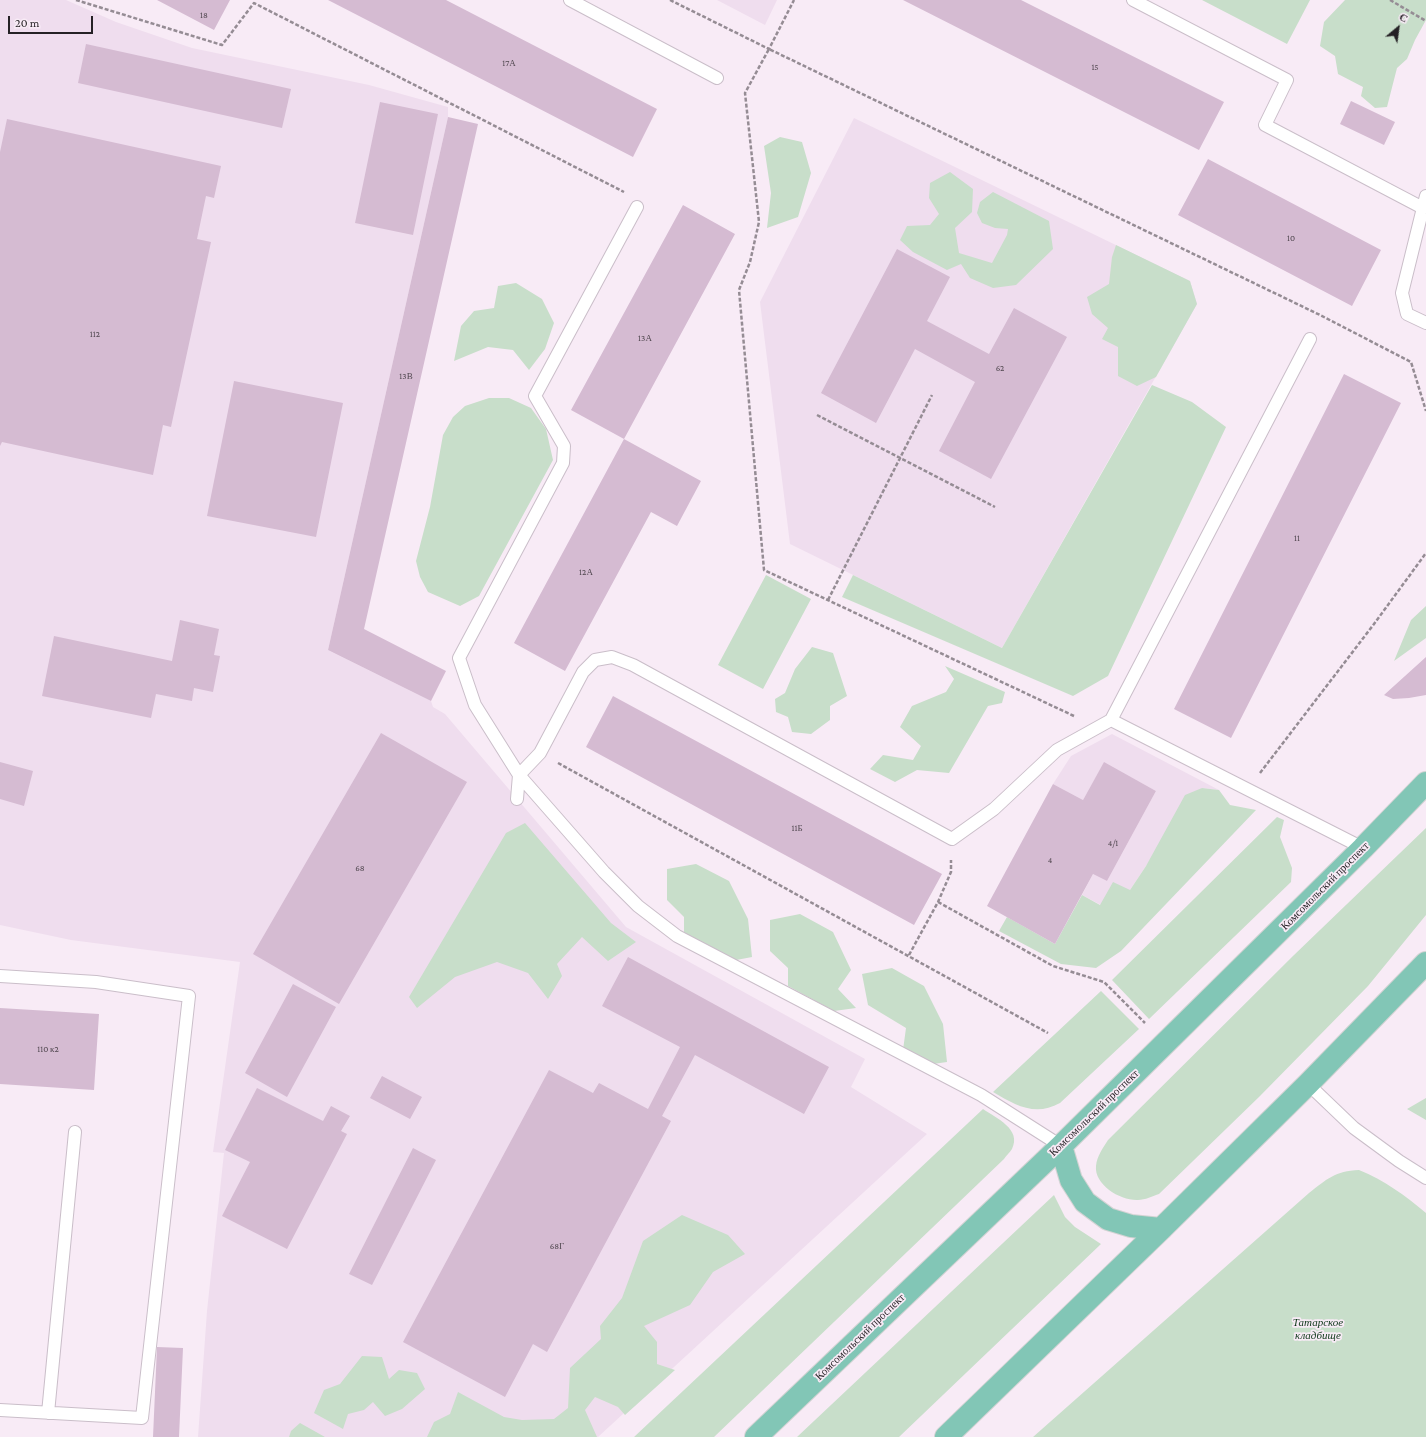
<!DOCTYPE html>
<html>
<head>
<meta charset="utf-8">
<style>
  body { margin:0 }
  #map { position:relative; width:1426px; height:1437px; overflow:hidden; background:#f8ebf6; font-family:"Crimson Pro",serif }
  canvas { display:block }
  .north { position:absolute; left:1378px; top:8px; width:40px; height:40px; -webkit-text-stroke:3px #f8ebf6; paint-order:stroke; rotate:29deg; font-size:11px; font-weight:700; line-height:16px; text-align:center; color:#252125 }
  .north::after { content:''; display:block; margin:auto; width:14px; height:18px; background:#252125; clip-path:polygon(50% 0,100% 100%,50% 72%,0 100%) }
  .scale { position:absolute; left:8px; top:16px; width:85px; height:18px; box-sizing:border-box; border:2px solid #252125; border-top:0; padding-left:5px; font-size:12px; line-height:14px; white-space:nowrap; color:#252125; -webkit-text-stroke:3px #f8ebf6; paint-order:stroke }
</style>
</head>
<body>
<div id="map">
<canvas width="1426" height="1437"></canvas>
<div class="north">С</div>
<div class="scale">20 m</div>
</div>
<script>
const g = document.querySelector('canvas').getContext('2d');
g.lineJoin = 'round';
function paint(path, color) {
  g.fillStyle = color;
  g.fill(path, 'evenodd');
}
function trace(path, color, width, dash) {
  g.strokeStyle = color;
  g.lineWidth = width;
  g.lineCap = dash ? 'butt' : 'round';
  g.setLineDash(dash || []);
  g.stroke(path);
}
function drawText(font, color, halo, rows, align = 'center') {
  g.font = font + ' "Crimson Pro",serif';
  g.lineWidth = 3.5;
  g.setLineDash([]);
  g.textBaseline = 'middle';
  g.strokeStyle = halo;
  g.fillStyle = color;
  for (const [text, x, y, turn = 0] of rows) {
    g.save();
    g.translate(x, y);
    g.rotate((+turn || 0) * Math.PI / 180);
    g.textAlign = isNaN(turn) ? turn : align;
    if (halo) g.strokeText(text, 0, 0);
    g.fillText(text, 0, 0);
    g.restore();
  }
}
paint(new Path2D(`
  M0 0H66L116 22 192 48 369 85 448 107V117L328 650 431 701 433 707 445 714 626 927 865 1059 851 1087 927 1134 598 1437H198L207 1311 224 1153 213 1152 240 962 71 940 0 925Z
  M717 0H777L765 25Z
  M854 118 1190 281 1197 304 1002 648 790 544 760 302Z
  M1112 734 1219 790 1202 788 1146 866 1130 890 1101 905 1082 895 1093 874 1107 881 1156 791 1104 763 1083 800 1053 784 1071 756Z`), '#efddee');
paint(new Path2D(`
  M1202 0H1310L1287 44Z
  M1345 0H1426V20L1415 40 1407 59 1397 68 1387 107 1375 108 1361 96 1363 87 1338 74 1335 56 1320 46 1324 22Z
  M780 137 802 142 811 173 798 217 767 228 771 193 764 146Z
  M950 172 973 189 972 212 955 228 959 253 992 263 1007 235 1008 229 995 228 982 223 977 213 980 202 993 192 1049 221 1053 249 1016 285 993 288 970 278 961 264 947 270 913 252 900 240 907 226 930 225 939 214 929 198 930 183Z
  M1116 245 1190 281 1197 304 1156 377 1137 386 1118 376V347L1102 339 1108 328 1092 314 1087 297 1109 284 1112 257Z
  M516 283 542 299 554 323 545 349 529 370 513 350 488 347 454 361 461 326 474 311 494 308 498 286Z
  M1152 385 1192 402 1226 427 1108 676 1073 696 842 597 853 575 1002 648Z
  M489 398H509L531 408 546 429 553 460 479 596 460 606 428 592 420 577 416 561 430 507 443 435 453 417 465 406Z
  M766 575 811 599 763 689 718 665Z
  M1426 606V638L1394 661 1411 620Z
  M812 647 833 653 847 696 830 706V720L811 734 792 732 788 717 776 712 775 699 785 693 795 669Z
  M945 666 1005 692 1002 703 988 706 949 773 917 770 895 782 870 769 883 755 913 760 921 746 900 727 912 706 946 692 954 679Z
  M1202 788 1219 790 1230 805 1256 810 1121 951 1096 968 1061 964 999 931 1007 917 1055 944 1082 895 1100 905 1113 882 1130 890 1146 866 1185 795Z
  M1277 817 1284 820 1280 837 1292 868 1291 882 1149 1019 1112 980Z
  M525 823 611 923 636 942 608 961 582 937 557 964 562 976 548 999 528 973 497 962 455 977 417 1008 409 997 506 833Z
  M1426 828V915L1368 986 1260 1096 1159 1194C1153 1196 1145 1200 1138 1200 1121 1201 1094 1185 1096 1166 1097 1156 1103 1148 1108 1140L1294 955Z
  M696 864 729 881 748 919 752 957 731 961 684 935V917L667 900V869Z
  M800 914 833 932 851 970 838 989 856 1008 834 1011 788 986V968L770 951V920Z
  M892 968 924 986 943 1024 947 1062 926 1065 903 1050 906 1028 868 1005 862 974Z
  M1101 991 1139 1029 1060 1103C1035 1117 1015 1105 993 1092Z
  M1426 1098V1120L1407 1109Z
  M983 1109C996 1118 1022 1129 1012 1149 1010 1152 1006 1156 1004 1159L714 1437H634Z
  M1359 1170C1384 1180 1406 1196 1426 1213V1437H1033L1309 1193C1327 1179 1335 1171 1359 1170Z
  M1054 1195 1065 1217 1075 1227 1101 1244 899 1437H797Z
  M682 1215 728 1235 745 1254 713 1272 690 1305 644 1326 657 1342V1364L675 1370 625 1415 618 1407 595 1397 585 1410 597 1437H427L434 1422 450 1414 458 1392 504 1417 522 1420 554 1419 568 1408 570 1368 601 1339 600 1326 622 1298 643 1241Z
  M362 1356 382 1357 389 1379 399 1370 417 1373 425 1389 402 1409 385 1416 373 1402 364 1410 348 1414 343 1429 314 1413 324 1390 340 1384Z
  M300 1423 325 1437H289L291 1431Z`), '#c8deca');
paint(new Path2D(`
  M157 0H230L214 30Z
  M328 0H446L657 109 633 157Z
  M903 0H1021L1224 102 1199 150Z
  M86 44 291 89 282 128 78 83Z
  M1351 101 1395 122 1384 145 1340 124Z
  M380 102 438 114 413 235 355 223Z
  M448 117 478 124 364 629 446 671 431 701 328 650Z
  M7 119 221 166 214 198 206 196 197 239 211 242 171 427 163 425 153 475 2 442 0 446V152Z
  M1208 159 1381 250 1352 306 1178 215Z
  M683 205 735 234 624 439 571 410Z
  M897 249 950 277 927 321 989 354 1014 308 1067 337 991 479 939 451 975 382 915 349 876 423 821 393Z
  M1344 374 1401 403 1231 738 1174 709Z
  M234 381 343 403 316 537 207 516Z
  M624 439 701 481 677 526 651 512 565 671 514 643Z
  M180 620 219 629 214 655 220 656 213 692 194 688 192 701 156 694 151 718 42 696 54 636 172 661Z
  M1426 657V695L1409 698 1393 699 1384 695Z
  M613 696 942 874 914 925 586 747Z
  M381 733 467 782 339 1004 253 954Z
  M0 762 33 771 24 806 0 799Z
  M1104 762 1156 791 1107 881 1093 874 1055 944 987 906 1053 784 1083 800Z
  M628 957 829 1067 804 1114 695 1055 662 1116 671 1121 547 1352 533 1344 505 1397 403 1342 549 1070 593 1093 599 1083 648 1109 680 1047 602 1006Z
  M293 984 336 1007 287 1097 245 1073Z
  M0 1008 99 1014 94 1090 0 1084Z
  M382 1076 422 1097 410 1119 370 1098Z
  M257 1088 323 1121 331 1106 350 1116 341 1131 347 1134 287 1249 222 1216 250 1162 225 1150Z
  M413 1148 436 1160 372 1285 349 1274Z
  M157 1347 183 1348 179 1437H153Z`), '#d5bbd2');
const service = new Path2D(`
  M570 0 717 78
  M1133 0 1287 80 1265 125 1423 208 1402 293 1407 314 1426 323
  M637 207 535 396 564 446 563 463 459 658 475 705 519 775 604 872 638 906 677 936 981 1095 1061 1146
  M1423 208 1426 196
  M1111 720 1363 848
  M517 799 519 775 540 753 583 672 595 660 612 657 633 665 952 839 994 809 1057 750 1111 720 1310 339
  M0 976 96 982 189 996 142 1418 0 1410
  M1308 1084 1354 1128 1399 1161 1426 1178
  M48 1413 75 1132`);
const primary = new Path2D(`
  M1061 1146 1071 1180 1085 1202 1108 1219 1131 1226 1161 1229
  M756 1437 1061 1146 1363 848 1426 783
  M946 1437 1161 1229 1308 1084 1426 963`);
trace(service, '#cabec9', 14);
trace(primary, '#d3d3d3', 24);
trace(new Path2D(`
  M76 0 222 45 254 3 624 192
  M670 0 769 49 794 0
  M1390 0 1426 21
  M817 415 995 507
  M828 600 932 395
  M1074 716 764 570 739 290 750 262 759 222 745 93 769 49 1320 315 1411 362 1426 411
  M558 763 1048 1033
  M1260 773 1374 624 1426 553
  M938 902 1053 966 1104 982 1145 1023
  M909 955 938 902 951 872V860`), '#958c94', 2.5, [4, 2]);
trace(service, '#fff', 12);
trace(primary, '#82c6b6', 22);
drawText('9px', '#514850', null, [
  ["18",204,15],
  ["17А",509,63],
  ["15",1095,67],
  ["10",1291,238],
  ["112",95,334],
  ["13А",645,338],
  ["62",1000,368],
  ["13В",406,376],
  ["11",1297,538],
  ["12А",586,572],
  ["11Б",797,828],
  ["4/1",1113,843],
  ["4",1050,860],
  ["68",360,868],
  ["110 к2",48,1049],
  ["68Г",557,1246]
]);
drawText('11px', '#252125', '#f8ebf6', [
  ["Комсомольский проспект",1325,886,-45],
  ["Комсомольский проспект",1094,1113,-44],
  ["Комсомольский проспект",860,1337,-44]
]);
drawText('italic 11px', '#0c3617', '#f8ebf6', [
  ["Татарское",1318,1323],
  ["кладбище",1318,1336]
]);
</script>
</body>
</html>
